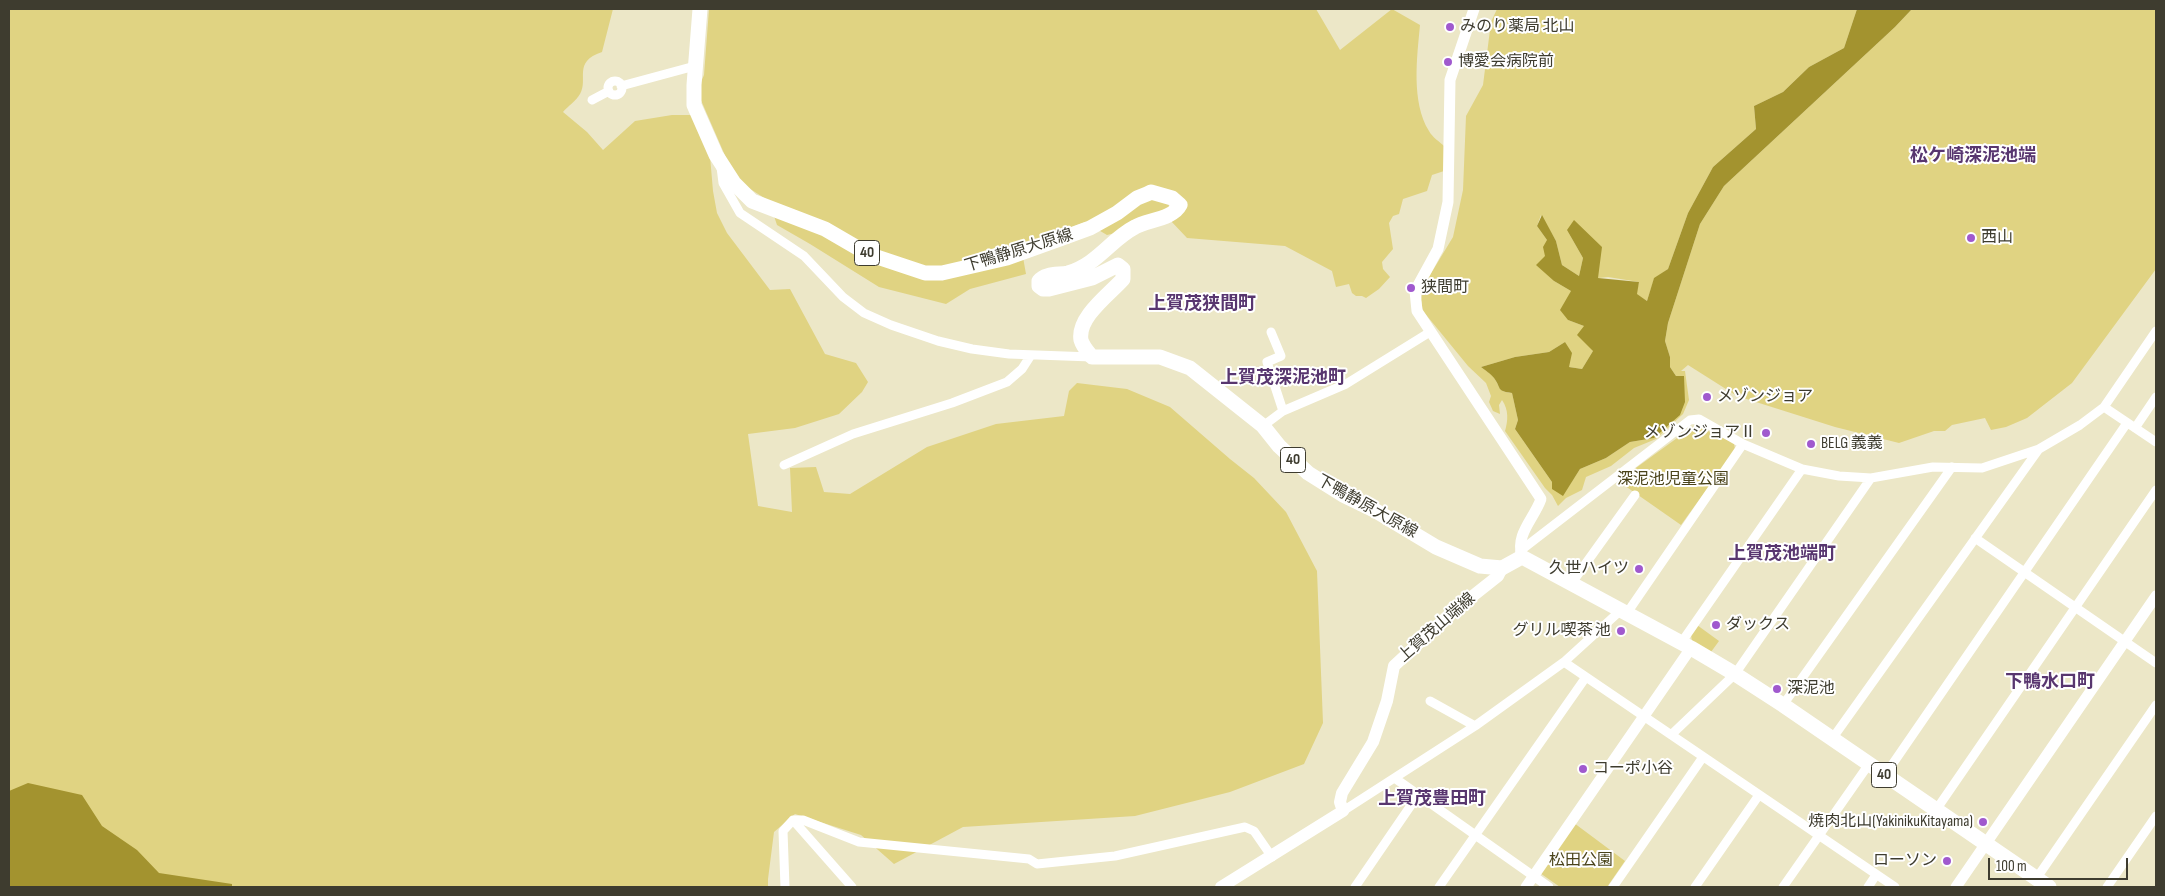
<!DOCTYPE html>
<html>
<head>
<meta charset="utf-8">
<style>
  body { margin:0 }
  #map { position:relative; width:2165px; height:896px; overflow:hidden; background:#ece7c7; font-family:"Sofia Sans Condensed",sans-serif }
  canvas { display:block }
  .frame { position:absolute; inset:0; border:10px solid #3e3c2f; pointer-events:none }
  .scale { position:absolute; left:1988px; top:858px; width:140px; height:22px; box-sizing:border-box; border:2px solid #3e3c2f; border-top:0; padding-left:6px; font-size:15px; line-height:18px; white-space:nowrap; color:#3e3c2f; -webkit-text-stroke:4px #fff; paint-order:stroke }
</style>
</head>
<body>
<div id="map">
<canvas width="2165" height="896"></canvas>
<div class="frame"></div>
<div class="scale">100 m</div>
</div>
<script>
const g = document.querySelector('canvas').getContext('2d');
g.lineJoin = 'round';
function paint(path, color) {
  g.fillStyle = color;
  g.fill(path, 'evenodd');
}
function trace(path, color, width, dash) {
  g.strokeStyle = color;
  g.lineWidth = width;
  g.lineCap = dash ? 'butt' : 'round';
  g.setLineDash(dash || []);
  g.stroke(path);
}
function drawText(font, color, halo, rows, align = 'center') {
  g.font = font + ' "Sofia Sans Condensed","Noto Sans JP",sans-serif';
  g.lineWidth = 4;
  g.setLineDash([]);
  g.textBaseline = 'middle';
  g.strokeStyle = halo;
  g.fillStyle = color;
  for (const [text, x, y, turn = 0] of rows) {
    g.save();
    g.translate(x, y);
    g.rotate((+turn || 0) * Math.PI / 180);
    g.textAlign = isNaN(turn) ? turn : align;
    if (halo) g.strokeText(text, 0, 0);
    g.fillText(text, 0, 0);
    g.restore();
  }
}
paint(new Path2D(`
  M9 9H613L602 52C572 62 589 79 580 94 576 101 568 106 563 112L587 132 603 150 635 121 672 115H695L708 133 713 191 717 213 727 233 770 290 790 289 825 354 856 363 868 382 862 392 839 414 795 428 748 434 758 506 792 512 790 468 816 467 824 492 850 494 927 447 996 424 1064 416 1069 391 1077 383 1127 389 1170 407 1230 459 1254 478 1286 512 1317 571 1323 723 1304 764 1230 792 1135 816 963 827 894 864 861 835 795 814 774 832 768 879V887H9Z
  M709 9H1316L1340 50 1392 9 1420 25C1417 57 1411 102 1429 131 1432 137 1440 142 1445 147L1444 171 1432 175 1427 191 1403 199 1399 214 1393 216 1389 223 1393 249 1382 262 1383 269 1390 277 1379 289 1366 298 1362 296H1356L1352 293 1349 284 1336 287 1332 271 1285 246 1187 238 1170 220 1107 235 1085 222 1021 246 1026 274 970 289 946 304 879 287 810 244 777 225 769 201 744 185 730 167 697 91 704 75Z
  M1497 9H1857L1844 48 1809 67 1783 92 1754 106 1756 129 1713 167 1688 213 1668 269 1654 279 1647 301 1636 294 1639 282 1608 277 1598 278 1567 230 1583 258 1579 276 1562 265 1556 241 1541 215 1537 226 1547 240 1554 281 1571 291 1568 320 1584 326 1593 351 1582 369 1569 367 1565 342 1549 352 1515 357 1481 367C1485 370 1492 374 1494 378 1501 388 1498 392 1512 393L1518 420 1515 429 1552 482 1565 492 1580 469 1606 458 1630 442 1654 438 1665 427 1684 376H1676L1670 367V357L1665 341 1668 323 1700 224 1724 186 1895 27 1912 9H2156V269L2072 383 2027 418 2006 427 1991 430 1985 418 1952 425 1945 431H1934L1899 443 1835 427 1737 396 1688 365 1681 371H1685L1689 400 1683 414 1656 439 1634 448 1611 466 1586 477 1582 490 1566 498 1558 506 1552 495 1545 488 1505 431C1508 421 1509 410 1502 400L1499 405 1500 414 1493 411 1489 402 1491 396 1486 383 1468 366 1423 311 1421 300 1424 285 1453 237 1463 190 1466 116 1483 85 1491 22Z
  M1695 425 1734 443 1735 450 1681 525 1618 481Z
  M1697 625 1719 641 1711 652 1692 641 1691 635Z
  M1574 823 1625 861 1607 887H1560L1540 873Z`), '#e0d382');
paint(new Path2D(`
  M1857 9H1912L1895 27 1724 186 1700 224 1668 323 1665 341 1670 357V367L1676 376H1684L1685 402 1680 415 1654 438 1630 442 1606 458 1580 469 1563 496 1552 489V482L1515 429 1518 420 1512 393C1496 391 1502 389 1494 378 1491 374 1485 370 1481 367L1515 357 1549 352 1565 342 1572 353 1569 367 1582 369 1593 351 1577 335 1584 326 1568 320 1560 310 1571 291 1554 281 1536 265 1545 256 1543 247 1547 240 1537 226 1542 215 1556 241 1562 265 1579 276 1583 258 1567 230 1574 220 1602 247 1598 278 1639 282 1637 294 1647 301 1654 278 1668 269 1688 213 1713 167 1756 129 1754 106 1783 92 1809 67 1844 48Z
  M28 783 82 795 102 826 137 850 159 873 232 884V887H9V791Z`), '#a3932f');
trace(new Path2D(`
  M608 88a7 7 0 1 1 14 0a7 7 0 1 1-14 0Z
  M621 86 695 66
  M592 100 609 91
  M721 167 723 183 740 213 804 256 843 297 864 313 891 325 938 341 972 349 1009 354 1092 357
  M1271 332 1281 356 1267 362 1283 411
  M2104 407 2156 442
  M1263 426 1283 411 1346 384 1430 332
  M2135 428 2156 397
  M784 465 853 434 952 403 1007 382 1022 369 1031 355
  M1975 538 2156 663
  M1520 551 1690 420 1699 419 1743 444 1802 469 1839 476 1871 478 1933 467 1982 468 2039 449 2080 425 2104 407 2156 331
  M1571 584 1635 495
  M1627 613 1743 444
  M1681 643 1802 469
  M1564 662 1895 887
  M1430 701 1475 726
  M1783 705 1952 467
  M1671 735 1735 674 1871 478
  M1832 739 2039 449
  M1885 775 2127 423
  M1396 779 1549 887
  M1936 810 2156 490
  M1343 811 1475 726 1564 662 1620 611
  M793 820H803L859 842 1029 859 1037 864 1115 856 1245 827 1254 831 1272 857
  M2036 879 2156 705
  M785 887 783 831 793 820 852 887
  M1355 887 1418 795
  M1439 887 1586 677
  M1613 887 1703 757
  M1695 887 1759 795
  M1783 887 1869 764
  M1868 887 1876 875
  M2107 887 2156 816`), '#fff', 9);
trace(new Path2D(`
  M1474 9 1450 80 1448 202 1438 249 1415 291 1417 311 1541 499C1534 519 1515 534 1522 557
  M1526 887 1691 648
  M1956 887 2156 596`), '#fff', 11);
trace(new Path2D(`
  M1221 887 1343 811 1340 802 1342 793 1373 742 1387 701 1394 666 1450 614 1498 576 1502 568`), '#fff', 12);
trace(new Path2D(`
  M700 9 694 85V105L716 155 734 183 752 201 825 229 868 254 925 273H942L1007 258 1060 239 1090 228 1117 213 1137 198 1147 194 1151 192 1172 198 1180 205C1173 219 1147 220 1135 227 1110 240 1098 264 1068 273 1059 275 1045 273 1039 281V286L1043 289H1049L1092 278 1118 265 1123 269V279C1110 294 1077 317 1081 340 1083 347 1088 352 1092 357H1160L1190 368 1263 426 1279 446 1308 473 1343 495 1376 511 1436 547 1480 566 1502 568 1522 557 1691 648 1735 674 1783 705 2049 887`), '#fff', 15);
for (const [x, y, r, color] of [
  [1450,27,5,"#a059ce"],
  [1448,62,5,"#a059ce"],
  [1971,238,5,"#a059ce"],
  [1411,288,5,"#a059ce"],
  [1707,397,5,"#a059ce"],
  [1766,433,5,"#a059ce"],
  [1811,444,5,"#a059ce"],
  [1639,569,5,"#a059ce"],
  [1716,625,5,"#a059ce"],
  [1621,631,5,"#a059ce"],
  [1777,689,5,"#a059ce"],
  [1583,769,5,"#a059ce"],
  [1983,822,5,"#a059ce"],
  [1947,861,5,"#a059ce"]
]) {
  const dot = new Path2D();
  dot.arc(x, y, r, 0, 2 * Math.PI);
  g.fillStyle = color;
  g.fill(dot);
  trace(dot, '#fff', 2);
}
for (const [x, y, w] of [
  [867,253,25],
  [1293,460,25],
  [1884,775,25]
]) {
  const box = new Path2D();
  box.roundRect(x - w / 2, y - 12.5, w, 25, 4);
  g.fillStyle = '#fff';
  g.fill(box);
  trace(box, '#3e3c2f', 1);
}
drawText('bold 15px', '#3e3c2f', null, [
  ["40",867,253],
  ["40",1293,460],
  ["40",1884,775]
]);
drawText('16px', '#3e3c2f', '#fff', [
  ["みのり薬局 北山",1460,27],
  ["博愛会病院前",1458,62],
  ["西山",1981,238],
  ["狭間町",1421,288],
  ["メゾンジョア",1717,397],
  ["メゾンジョアⅡ",1756,433,"right"],
  ["BELG 義義",1821,444],
  ["久世ハイツ",1629,569,"right"],
  ["ダックス",1726,625],
  ["グリル喫茶 池",1611,631,"right"],
  ["深泥池",1787,689],
  ["コーポ小谷",1593,769],
  ["焼肉北山(YakinikuKitayama)",1973,822,"right"],
  ["ローソン",1937,861,"right"]
], 'left');
drawText('16px', '#3e3c2f', '#fff', [
  ["下鴨静原大原線",1019,251,-17],
  ["下鴨静原大原線",1367,507,29],
  ["上賀茂山端線",1437,628,-41]
]);
drawText('16px', '#4a431a', '#fff', [
  ["深泥池児童公園",1673,480],
  ["松田公園",1581,861]
]);
drawText('bold 18px', '#58366f', '#fff', [
  ["松ケ崎深泥池端",1973,156],
  ["上賀茂狭間町",1202,304],
  ["上賀茂深泥池町",1283,378],
  ["上賀茂池端町",1782,554],
  ["下鴨水口町",2050,682],
  ["上賀茂豊田町",1432,799]
]);
</script>
</body>
</html>
